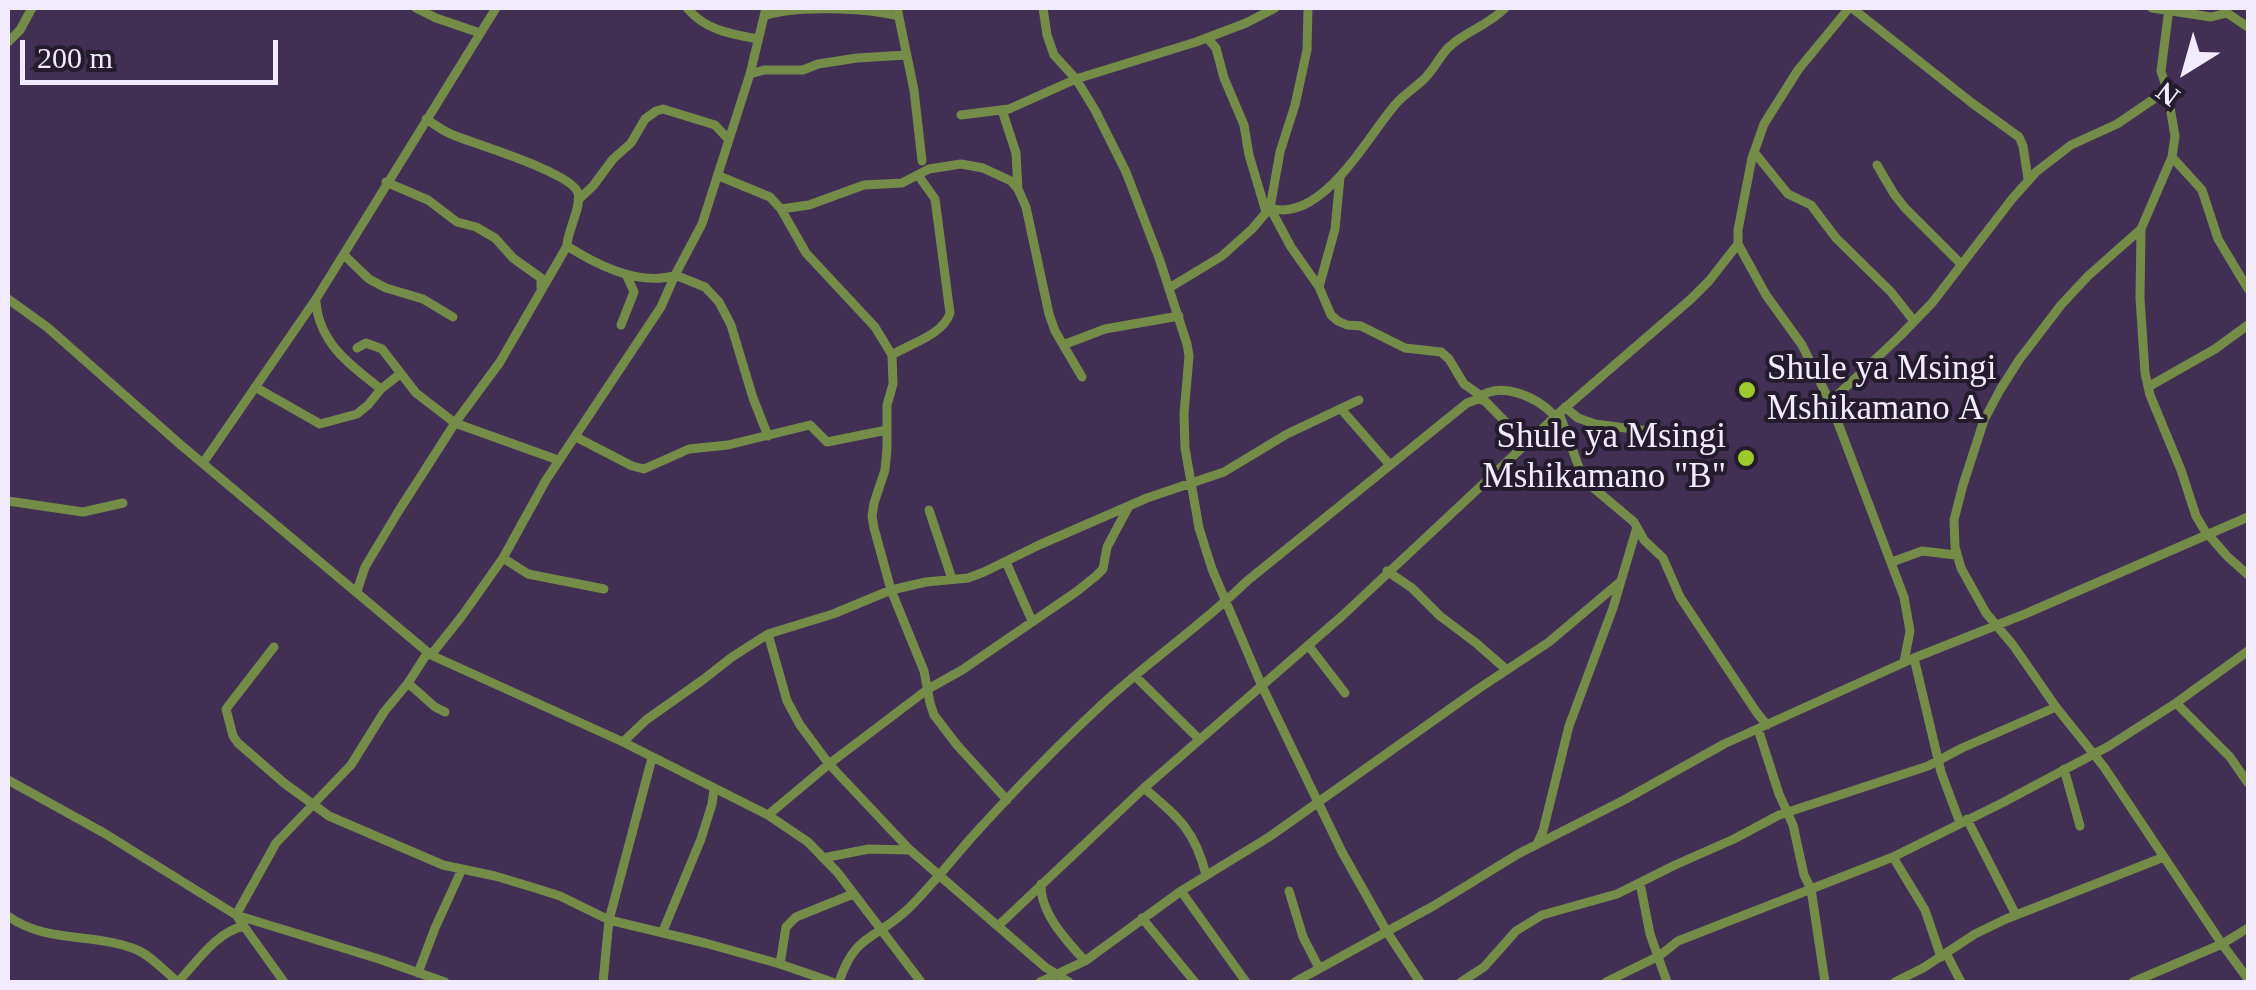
<!DOCTYPE html>
<html>
<head>
<meta charset="utf-8">
<style>
  body { margin:0 }
  #map { position:relative; width:2256px; height:990px; overflow:hidden; background:#412f54; font-family:"Times New Roman",serif }
  canvas { display:block }
  .frame { position:absolute; inset:0; border:10px solid #f2eafd; pointer-events:none }
  .north { position:absolute; left:2136px; top:20px; width:100px; height:100px; -webkit-text-stroke:8px #241c2d; paint-order:stroke; rotate:217deg; font-size:28px; font-weight:700; line-height:40px; text-align:center; color:#f2eafd }
  .north::after { content:''; display:block; margin:auto; width:35px; height:45px; background:#f2eafd; clip-path:polygon(50% 0,100% 100%,50% 72%,0 100%) }
  .scale { position:absolute; left:20px; top:40px; width:258px; height:45px; box-sizing:border-box; border:5px solid #f2eafd; border-top:0; padding-left:12px; font-size:30px; line-height:35px; white-space:nowrap; color:#f2eafd; -webkit-text-stroke:8px #241c2d; paint-order:stroke }
</style>
</head>
<body>
<div id="map">
<canvas width="2256" height="990"></canvas>
<div class="frame"></div>
<div class="north">N</div>
<div class="scale">200 m</div>
</div>
<script>
const g = document.querySelector('canvas').getContext('2d');
g.lineJoin = 'round';
function trace(path, color, width, dash) {
  g.strokeStyle = color;
  g.lineWidth = width;
  g.lineCap = dash ? 'butt' : 'round';
  g.setLineDash(dash || []);
  g.stroke(path);
}
function drawText(font, color, halo, rows, align = 'center') {
  g.font = font + ' "Times New Roman",serif';
  g.lineWidth = 8;
  g.setLineDash([]);
  g.textBaseline = 'middle';
  g.strokeStyle = halo;
  g.fillStyle = color;
  for (const [text, x, y, turn = 0] of rows) {
    g.save();
    g.translate(x, y);
    g.rotate((+turn || 0) * Math.PI / 180);
    g.textAlign = isNaN(turn) ? turn : align;
    if (halo) g.strokeText(text, 0, 0);
    g.fillText(text, 0, 0);
    g.restore();
  }
}
trace(new Path2D(`
  M416 8 436 18 480 33
  M687 8C705 30 730 34 758 39
  M897 8 914 90 922 161
  M1043 8 1047 35 1054 55 1076 79 1095 110 1126 172 1159 258 1187 344 1189 356 1184 414 1185 448 1199 528 1212 569 1261 684 1342 852 1387 932 1420 982
  M1849 8 1798 70 1764 124 1752 158 1738 230V244L1766 295 1802 345 1830 402 1904 597 1910 631 1904 662
  M1852 8 1972 103 2019 137 2023 146 2028 179
  M2152 8 2211 17 2227 13 2248 27
  M2169 8 2161 71 2167 90 2175 136 2172 157 2141 229 2140 298 2145 373 2150 395 2181 470 2196 516 2205 531 2227 556 2248 575
  M764 16C795 5 865 8 898 16
  M1207 38 1216 48 1224 78 1244 125 1249 155 1266 212
  M8 42 20 30 32 8
  M750 74 764 70H803L818 64 857 58 906 55
  M1002 110 1016 153 1018 189
  M961 115 1009 109 1076 79 1196 42 1246 23 1275 8
  M1754 152 1788 194 1811 205 1836 238 1891 292 1914 321
  M2172 157 2202 190 2218 239 2248 289
  M1877 165 1894 194 1905 208 1961 264
  M719 176 770 197 781 209 806 253 875 327 892 355 893 384 887 405V448L885 470 874 503 872 516 874 528 891 590 924 671 930 703 934 715 957 745 1007 800
  M386 182 428 200 457 222 476 227 495 238 513 258 541 278V287
  M578 200 593 186 613 159 631 143 645 119 656 111 663 109 715 125 729 140
  M1270 208C1322 224 1367 137 1395 105 1403 95 1415 88 1424 79 1434 70 1439 57 1448 48 1465 31 1488 26 1505 8
  M1270 208 1291 247 1319 287 1331 315 1338 321 1347 325 1361 326 1405 348 1441 352 1449 359 1464 384 1480 395
  M781 209 809 205 864 185 902 183 929 169 961 164 983 168 1011 181 1018 189 1026 207 1049 314 1055 331 1082 377
  M2141 229 2088 276 2061 305 2019 360 2000 390 1984 420 1963 485 1954 520 1955 547 1961 568 1986 613 2013 645 2056 707 2104 767 2222 944 2248 979
  M567 246C597 265 640 287 675 275L705 287 719 302 731 325 753 398 768 436
  M344 255 369 279 386 288 423 299 453 317
  M1319 287 1335 229 1340 177
  M1169 288 1222 256 1252 229 1270 208 1280 152 1295 105 1307 50 1308 8
  M8 299 47 327 182 446 431 655 623 742 768 815 808 842 838 873 921 982
  M316 302C319 343 351 366 381 389
  M621 325 634 292 626 274
  M1063 345 1105 329 1179 316
  M357 348 366 343 382 349 416 393 455 423 558 460
  M892 355C911 343 943 335 950 313L935 199 918 175
  M255 387 320 424 357 414 368 405 381 389 400 374
  M2148 387 2215 349 2248 325
  M1478 398C1501 380 1537 397 1555 416
  M1830 402 1899 337 1932 303 2012 199 2036 172 2071 145 2117 124 2167 90
  M1565 407 1578 418 1595 424 1656 432
  M1341 409 1390 465
  M1559 413 1580 470 1590 485 1634 522 1644 540 1663 558 1680 597 1757 713 1767 725
  M576 437 632 466 644 469 689 449 728 445 810 425 827 442 887 430
  M203 463 316 299 496 8
  M8 501 83 512 123 503
  M929 510 952 579
  M503 558 528 574 604 589
  M1006 562 1032 621
  M1892 562 1922 551 1956 555
  M1387 571 1412 588 1440 616 1476 643 1507 670
  M357 591 365 567 398 512 455 423 500 362 567 246C567 231 582 207 578 193 573 173 475 144 453 135 443 131 435 125 426 119
  M768 634 787 701 800 725 829 764 910 850 1045 967 1069 982
  M1308 645 1345 693
  M274 647 226 709 233 736 238 743 284 783 329 816 443 865 495 876 535 888 560 896 609 920 705 943 780 964 832 982
  M431 655 462 616 503 558 546 480 661 307 675 275 702 224 750 74 766 8
  M1914 658 1941 772 1960 823
  M1135 676 1199 739
  M408 683 435 707 445 712
  M2176 703 2230 757 2248 783
  M1758 729 1779 794 1793 825 1804 875 1811 889 1825 982
  M623 742 646 720 704 679 732 657 768 634 833 614 891 590 926 582 968 578 984 572 1039 545 1147 498 1224 472 1287 434 1359 400
  M2064 769 2080 826
  M8 780 104 833 236 915 379 959 445 982
  M1144 788C1178 817 1195 830 1206 875
  M768 815 829 764 928 689 962 670 1076 592 1096 576 1103 569 1107 547 1129 506
  M1967 819 2016 915
  M1537 844 1543 831 1569 726 1613 608 1637 527
  M1893 857 1925 910 1941 957
  M823 858 869 849 909 850
  M1640 883 1650 934 1667 982
  M1041 884C1040 913 1066 940 1085 961
  M1181 891 1246 982
  M1289 891 1303 937 1319 968
  M8 916C44 943 94 933 135 949 151 955 165 972 178 982 197 962 216 932 244 926
  M1142 918 1194 981
  M999 925 1144 788 1342 616 1559 413 1691 299 1709 281 1738 244
  M663 931 701 839 712 804 714 789
  M1946 953 1961 982
  M780 964 786 927 796 917 853 894
  M418 973 435 928 462 869
  M284 982 236 915 276 843 351 765 384 712 408 683 428 652
  M603 982 609 920 652 758
  M839 982C855 932 877 940 910 907 932 885 951 861 971 838 1011 794 1052 751 1095 711 1143 665 1199 628 1247 581L1467 403 1478 399 1485 401 1526 443
  M1040 982 1085 961 1181 891 1269 837 1478 689 1549 642 1620 582
  M1295 982 1435 905 1518 854 1624 800 1724 744 1914 658 2025 614 2248 517
  M1461 982 1484 967 1516 931 1542 915 1617 894 1675 865 1734 839 1779 815 1928 766 1962 748 2056 707
  M1606 982 1659 956 1678 941 1893 857 2002 803 2109 746 2176 703 2248 651
  M1895 982 1923 968 1975 934 2006 919 2164 857
  M2133 982 2222 944 2248 928`), '#758c48', 9);
for (const [x, y, r, color] of [
  [1747,390,10,"#9eca2e"],
  [1746,458,10,"#9eca2e"]
]) {
  const dot = new Path2D();
  dot.arc(x, y, r, 0, 2 * Math.PI);
  g.fillStyle = color;
  g.fill(dot);
  trace(dot, '#241c2d', 4);
}
drawText('35px', '#f2eafd', '#241c2d', [
  ["Shule ya Msingi",1767,370],
  ["Mshikamano A",1767,410],
  ["Shule ya Msingi",1726,438,"right"],
  ["Mshikamano \"B\"",1726,478,"right"]
], 'left');
</script>
</body>
</html>
